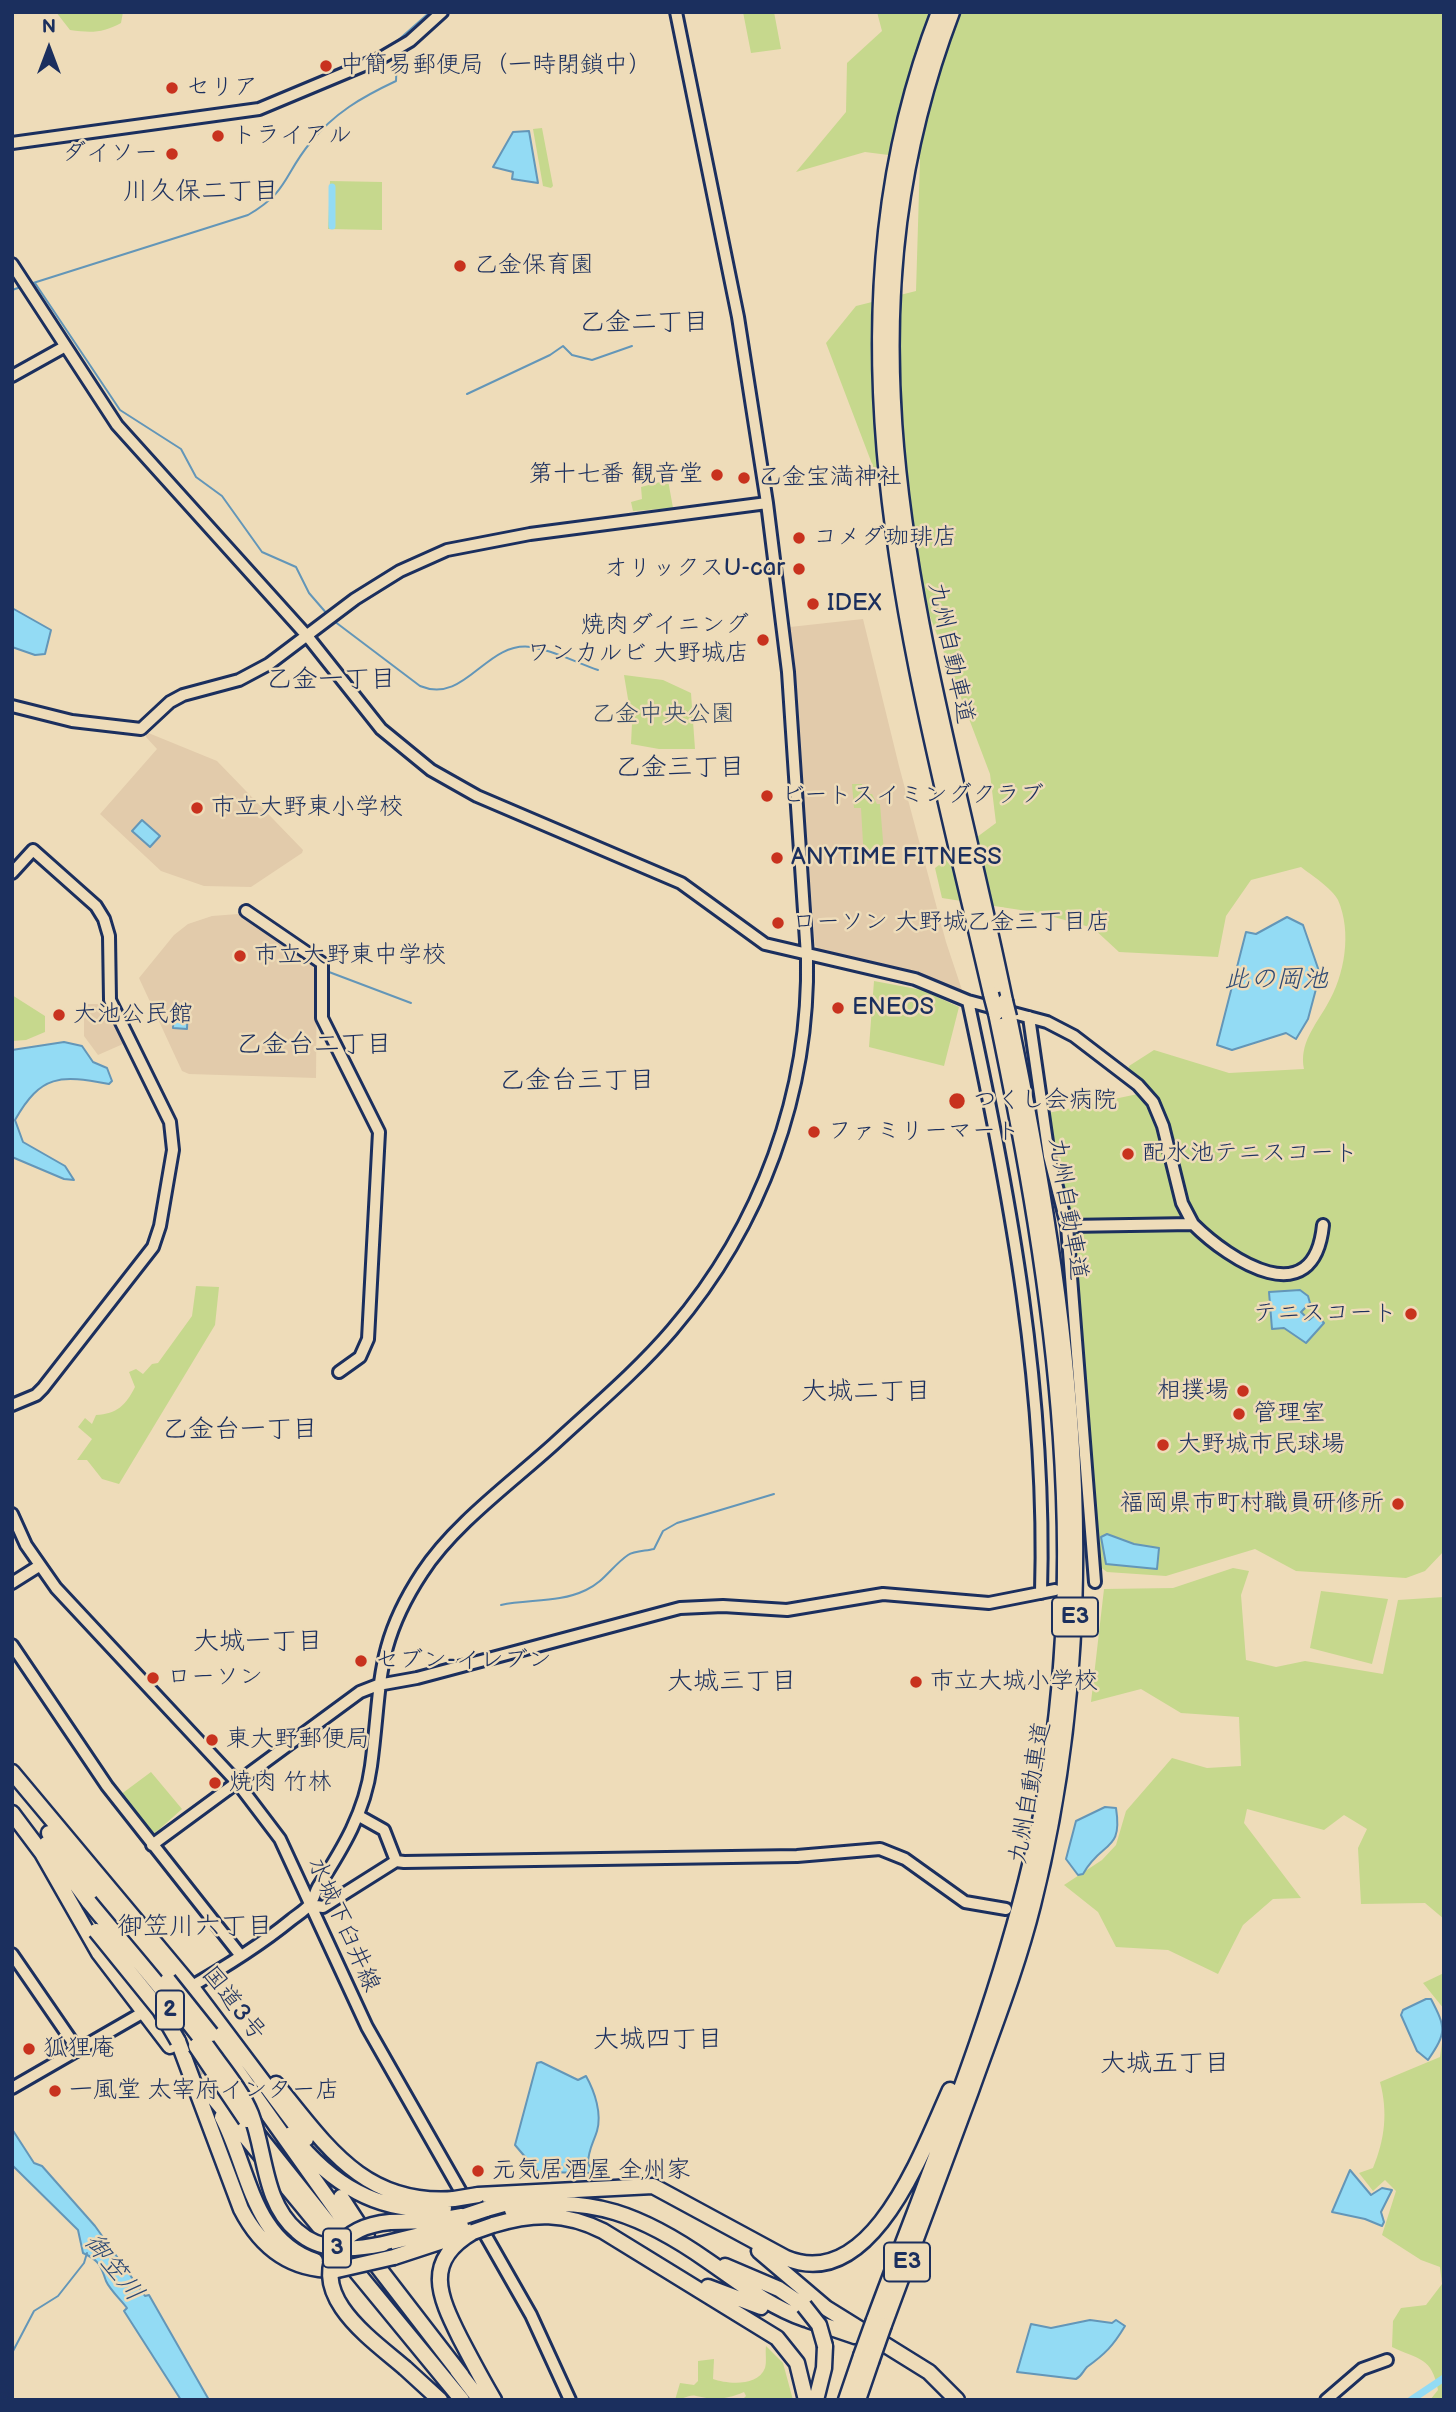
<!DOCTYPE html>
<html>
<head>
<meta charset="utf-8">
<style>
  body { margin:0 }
  #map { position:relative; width:1456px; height:2412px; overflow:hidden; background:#eedcb9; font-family:"Balsamiq Sans",sans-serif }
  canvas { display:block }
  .frame { position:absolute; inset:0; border:14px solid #1b2f5e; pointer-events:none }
  .north { position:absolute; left:14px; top:14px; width:70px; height:70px; -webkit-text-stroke:5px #eedcb9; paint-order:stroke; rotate:0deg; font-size:19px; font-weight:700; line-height:28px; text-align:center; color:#1b2f5e }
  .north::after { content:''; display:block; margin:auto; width:24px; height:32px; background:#1b2f5e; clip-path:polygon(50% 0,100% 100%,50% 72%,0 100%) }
</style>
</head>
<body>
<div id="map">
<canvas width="1456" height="2412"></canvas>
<div class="frame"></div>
<div class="north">N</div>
</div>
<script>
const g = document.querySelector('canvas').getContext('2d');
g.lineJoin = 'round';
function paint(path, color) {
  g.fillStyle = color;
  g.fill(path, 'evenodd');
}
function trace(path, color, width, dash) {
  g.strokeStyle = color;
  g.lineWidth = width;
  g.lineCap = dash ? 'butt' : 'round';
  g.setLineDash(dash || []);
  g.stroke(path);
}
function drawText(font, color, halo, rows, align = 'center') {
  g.font = font + ' "Balsamiq Sans","Klee One",sans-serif';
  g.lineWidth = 5;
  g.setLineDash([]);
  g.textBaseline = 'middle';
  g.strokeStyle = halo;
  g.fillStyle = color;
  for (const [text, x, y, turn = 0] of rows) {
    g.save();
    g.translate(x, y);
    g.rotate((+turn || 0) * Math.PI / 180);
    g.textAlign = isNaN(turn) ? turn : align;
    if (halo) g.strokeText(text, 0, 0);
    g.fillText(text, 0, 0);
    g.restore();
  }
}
paint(new Path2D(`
  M863 619 899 766 946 942 962 990 905 969 823 954 815 945 790 627Z
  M146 732 217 761 303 850 302 853 251 887 204 886 161 871 100 814 157 749 146 737Z
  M238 914 317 963 316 1078 189 1074 182 1071 139 978 174 935 188 924 212 916Z
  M84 1004H105L123 1044 98 1055 84 1036Z`), '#e2cbab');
paint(new Path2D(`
  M56 12H123L121 23C103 33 91 33 70 30Z
  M743 12H774L781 49 751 53Z
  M877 12H1444V1551L1425 1571 1406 1578 1296 1571 1255 1549 1166 1576 1107 1572 1099 1566 1070 1218 1054 1154 1048 1113 1152 1091 1128 1070 1129 1066 1154 1050 1229 1073 1304 1069C1299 1044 1315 1026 1327 1005 1345 975 1352 932 1338 900 1332 888 1311 875 1301 867L1251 880 1226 916 1218 957 1119 952 1093 928 1040 913 942 898 935 868 996 823 990 774 826 343 856 306 916 291 920 159 865 152 796 172 846 112 847 63 882 31Z
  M542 128 553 186 551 188 543 186 533 129Z
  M330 181 382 182V230L328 229Z
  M668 480 673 508 633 511 631 502 642 499 641 487Z
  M624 675 663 680 691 693 695 749H659L631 744 632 723Z
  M852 784H862L864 794H872L877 804H880L884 853 874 856V860L864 861 861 808H854Z
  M874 981 922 990 959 1007 944 1066 869 1047Z
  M12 995 45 1016V1032L26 1040 12 1041Z
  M196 1286 219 1287 215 1325 119 1484 102 1479 87 1460H77L92 1439 78 1427 85 1418 92 1424 96 1415C117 1414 126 1405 135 1387L129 1372 136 1369 143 1374 152 1364 158 1363 192 1316Z
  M1233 1568 1249 1571 1241 1595 1246 1660 1276 1667 1305 1661 1383 1674 1398 1600 1444 1597V1919L1425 1903 1361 1904 1358 1848 1367 1829 1344 1815 1324 1830 1247 1809 1244 1823 1301 1898 1273 1899 1243 1925 1218 1974 1168 1950 1116 1947 1098 1912 1064 1885 1102 1860 1116 1845 1126 1811 1172 1758 1207 1768 1241 1766 1239 1717 1181 1713 1141 1689 1091 1702 1104 1589 1173 1588Z
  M1321 1591 1388 1599 1372 1664 1310 1648Z
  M151 1772 182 1809 154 1834 148 1833 120 1795Z
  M1444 1973V2009L1423 1983Z
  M1444 2028V2400H1430L1438 2390C1432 2357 1419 2360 1392 2347L1393 2321 1401 2308 1426 2305 1442 2284 1440 2267 1421 2260 1382 2235 1396 2191 1385 2180 1373 2191 1359 2173 1373 2168C1385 2139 1388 2112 1380 2082L1440 2057Z
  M766 2346 783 2363 793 2400H742L746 2396 744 2392C725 2400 714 2400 696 2396 689 2394 682 2400 675 2400L680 2383 694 2385 698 2381V2361L714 2359 713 2379C727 2384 758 2387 765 2368 767 2362 765 2352 766 2346Z`), '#c6d88d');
const water = new Path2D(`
  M529 131 538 183 512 179 513 172 493 167 513 132Z
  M12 608 51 630 45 654 35 655 12 647Z
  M142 820 160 836 150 847 132 831Z
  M1287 917 1303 925 1320 974 1308 1019 1296 1039 1286 1033 1232 1050 1217 1045 1246 932 1256 934Z
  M174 1005H188L187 1029 173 1028Z
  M64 1042 82 1046 93 1062 107 1068 112 1081 109 1084C60 1075 41 1074 15 1120L23 1142 65 1166 74 1180 64 1179 12 1157V1050Z
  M1300 1290 1308 1296 1310 1303 1301 1312 1309 1320 1316 1314 1324 1323 1306 1343 1284 1328 1272 1329 1269 1292Z
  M1107 1534 1134 1544 1159 1548 1157 1569 1106 1564 1101 1537Z
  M1105 1807 1116 1808C1123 1853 1102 1840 1083 1874L1078 1875 1066 1859 1076 1821Z
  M1426 1999H1431C1446 2028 1447 2032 1428 2060L1417 2051 1401 2015 1403 2010Z
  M541 2062 578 2080 586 2076C595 2092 602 2114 597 2131 593 2144 588 2150 588 2164L593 2170 591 2173 538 2172 515 2145 537 2063Z
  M12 2129 34 2163 42 2166 95 2226 145 2296 149 2295 209 2400H181L124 2311 127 2308C121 2300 110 2290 106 2281 101 2266 99 2260 83 2253L78 2230 12 2165Z
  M1350 2170 1371 2195 1382 2188 1392 2190 1381 2212 1384 2222 1382 2226 1365 2219 1332 2212Z
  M1090 2320 1112 2323 1116 2320 1125 2326C1113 2346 1105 2354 1087 2367 1083 2371 1082 2376 1076 2379L1017 2372 1031 2324 1051 2328Z`);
paint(water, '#93dbf4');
trace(water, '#6396b8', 2);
trace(new Path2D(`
  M395 43 430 12
  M35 283 120 410 181 449 196 477 222 496 262 552 296 567 309 593 328 615
  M30 284 248 215C289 191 283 176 310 143 334 113 362 97 396 81L397 56
  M12 290 21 287
  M467 394 550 355 563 346 572 355 592 360 632 346
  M334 621 420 686C466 705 485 641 531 647 553 650 577 663 598 670
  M329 972 411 1003
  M501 1605C529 1599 559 1603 586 1590 604 1582 612 1566 628 1555 634 1551 646 1551 654 1549L663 1531 677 1523 774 1494
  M12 2353 34 2311 58 2296 84 2263 87 2253`), '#6396b8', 2);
trace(new Path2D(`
  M332 226V187
  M1411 2400 1444 2378`), '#93dbf4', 7);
trace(new Path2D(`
  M189 2067 212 2096
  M306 2139 341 2197`), '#c4b9a7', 14, [14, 7]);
const secondary = new Path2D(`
  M12 143 259 109 381 58 410 41 442 12
  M12 264 117 425 308 637 381 729 431 770 477 796 681 883 765 944 915 979 968 1001 1047 1022 1074 1036 1138 1085 1153 1102 1163 1126 1182 1203 1193 1224
  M12 376 64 347
  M12 706 72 721 141 729 170 702 183 695 239 680 269 664 355 599 400 571 447 550 530 534 767 503
  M12 873 33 850 96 906 104 919 109 936 110 1000 170 1122 173 1150 160 1226 153 1247 43 1388 36 1395 12 1405
  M246 911 322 963V1018L379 1132 368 1339 360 1357 339 1372
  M968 1001C1010 1195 1047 1392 1041 1593
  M1029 1017 1049 1156 1067 1226 1095 1582
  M1067 1226 1193 1224C1230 1261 1314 1315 1323 1225
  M12 1514 26 1545 56 1588 236 1781 280 1839 367 2027 531 2315 570 2400
  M12 1583 39 1566
  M12 1645 107 1786 241 1956
  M359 1816 384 1830 396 1861 404 1862 797 1856 880 1849 905 1859 965 1902 1006 1909
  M152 1845 360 1692 378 1685 417 1678 680 1608 723 1606 787 1610 883 1594 989 1603 1055 1590
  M310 1905 323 1907 396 1861
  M12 1954 78 2050
  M185 1990C222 1969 258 1947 291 1920 297 1915 306 1910 310 1904 314 1899 315 1892 318 1887 343 1848 365 1812 371 1766 382 1685 374 1646 422 1573 453 1525 511 1483 554 1444 594 1407 637 1371 672 1330 761 1226 810 1093 807 956L788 672 767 503 738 317 676 12
  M12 2088 149 2009
  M1326 2400 1362 2369 1387 2360`);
const highway = new Path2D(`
  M939 12C813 336 917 671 991 994
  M952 12C820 358 935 661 1005 1001
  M12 1772 191 1986 306 2139
  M12 1813 42 1853 99 1953 170 2046
  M49 1833 168 1980
  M46 1844 89 1902
  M211 2034 361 2245 462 2376
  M178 2041 241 2209C261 2248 292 2271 337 2270
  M276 2084C326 2145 364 2206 454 2199
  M212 2096 462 2400
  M222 2117C249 2168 252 2240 315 2261
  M255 2131 349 2249
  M291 2134C330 2183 378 2215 444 2208
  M478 2195 653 2186 786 2258C872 2294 923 2149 950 2090
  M341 2197 367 2237
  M486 2209 522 2199
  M512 2210C587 2191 647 2218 708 2261 740 2283 768 2306 805 2319
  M390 2222 434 2221 462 2216
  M493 2225C533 2213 565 2212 603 2231L777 2338 797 2363 806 2400
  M473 2232C423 2261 439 2296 460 2338 471 2359 482 2380 494 2400
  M383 2244 469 2223
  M759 2251 826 2308 929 2372 957 2400
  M394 2257 461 2235
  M725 2266 779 2289 804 2306
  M708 2287 761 2307
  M808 2320 855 2336
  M874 2320C930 2169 994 2018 1031 1861 1099 1582 1054 1289 996 1013
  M884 2325C913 2247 942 2169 971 2091 993 2029 1017 1969 1033 1905 1109 1604 1071 1317 1009 1017
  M405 2368 440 2400
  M457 2370 480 2400
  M816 2400 824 2368 825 2346
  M846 2400 861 2356
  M858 2400 871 2362`);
trace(secondary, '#1b2f5e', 16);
trace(highway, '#1b2f5e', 19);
trace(secondary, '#eedcb9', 10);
trace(highway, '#eedcb9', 14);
const highwayBridge = new Path2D(`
  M991 994 996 1013
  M1005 1001 1009 1017
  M89 1902C131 1953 175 2002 214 2056 227 2074 242 2092 251 2114 266 2153 263 2202 297 2231 321 2253 354 2250 383 2244
  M96 1931 160 2010 178 2041
  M168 1980 211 2034
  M196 2046 246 2120
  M454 2199 478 2195
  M465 2216 486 2209
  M390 2222C370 2224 350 2230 339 2247 306 2296 374 2341 405 2368
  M473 2232 493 2225
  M337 2270 394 2257
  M804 2306 819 2325 825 2346
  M861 2356 874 2320
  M871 2362 884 2325`);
trace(highwayBridge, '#1b2f5e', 19, []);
trace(highwayBridge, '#eedcb9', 14);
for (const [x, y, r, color] of [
  [326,66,7,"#c8321e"],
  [172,88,7,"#c8321e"],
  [218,136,7,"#c8321e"],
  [172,154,7,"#c8321e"],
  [460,266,7,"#c8321e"],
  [717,475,7,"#c8321e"],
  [744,478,7,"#c8321e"],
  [799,538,7,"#c8321e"],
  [799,569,7,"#c8321e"],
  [813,604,7,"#c8321e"],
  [763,640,7,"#c8321e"],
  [767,796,7,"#c8321e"],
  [197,808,7,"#c8321e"],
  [777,858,7,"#c8321e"],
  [778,923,7,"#c8321e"],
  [240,956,7,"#c8321e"],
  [838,1008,7,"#c8321e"],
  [59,1015,7,"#c8321e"],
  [957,1101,9,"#c8321e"],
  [814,1132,7,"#c8321e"],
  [1128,1154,7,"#c8321e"],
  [1411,1314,7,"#c8321e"],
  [1243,1391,7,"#c8321e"],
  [1239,1414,7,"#c8321e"],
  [1163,1445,7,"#c8321e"],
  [1398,1504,7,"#c8321e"],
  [361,1661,7,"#c8321e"],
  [153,1678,7,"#c8321e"],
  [916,1682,7,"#c8321e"],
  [212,1740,7,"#c8321e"],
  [215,1783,7,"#c8321e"],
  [29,2049,7,"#c8321e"],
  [55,2091,7,"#c8321e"],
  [478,2171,7,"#c8321e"]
]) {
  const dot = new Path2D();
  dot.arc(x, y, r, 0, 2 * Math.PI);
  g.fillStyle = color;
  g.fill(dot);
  trace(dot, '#eedcb9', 2.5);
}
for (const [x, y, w] of [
  [1075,1617,46],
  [170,2010,28],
  [337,2248,28],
  [907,2262,46]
]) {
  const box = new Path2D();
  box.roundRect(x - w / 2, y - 19.5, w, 39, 5);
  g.fillStyle = '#eedcb9';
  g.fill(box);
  trace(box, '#1b2f5e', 2);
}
drawText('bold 23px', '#1b2f5e', null, [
  ["E3",1075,1617],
  ["2",170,2010],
  ["3",337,2248],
  ["E3",907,2262]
]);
drawText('24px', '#1b2f5e', '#eedcb9', [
  ["中簡易郵便局（一時閉鎖中）",340,66],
  ["セリア",186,88],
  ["トライアル",232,136],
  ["ダイソー",158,154,"right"],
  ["乙金保育園",474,266],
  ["第十七番 観音堂",703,475,"right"],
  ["乙金宝満神社",758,478],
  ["コメダ珈琲店",813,538],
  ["オリックスU-car",785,569,"right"],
  ["IDEX",827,604],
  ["焼肉ダイニング",749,626,"right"],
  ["ワンカルビ 大野城店",749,654,"right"],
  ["ビートスイミングクラブ",781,796],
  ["市立大野東小学校",211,808],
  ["ANYTIME FITNESS",791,858],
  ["ローソン 大野城乙金三丁目店",792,923],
  ["市立大野東中学校",254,956],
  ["ENEOS",852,1008],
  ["大池公民館",73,1015],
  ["つくし会病院",973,1101],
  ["ファミリーマート",828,1132],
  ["配水池テニスコート",1142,1154],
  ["テニスコート",1397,1314,"right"],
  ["相撲場",1229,1391,"right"],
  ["管理室",1253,1414],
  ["大野城市民球場",1177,1445],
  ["福岡県市町村職員研修所",1384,1504,"right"],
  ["セブン-イレブン",375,1661],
  ["ローソン",167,1678],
  ["市立大城小学校",930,1682],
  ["東大野郵便局",226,1740],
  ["焼肉 竹林",229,1783],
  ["狐狸庵",43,2049],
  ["一風堂 太宰府インター店",69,2091],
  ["元気居酒屋 全州家",492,2171]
], 'left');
drawText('24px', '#1b2f5e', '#eedcb9', [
  ["九州自動車道",950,653,78],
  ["九州自動車道",1067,1209,81],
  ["九州自動車道",1031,1793,-80],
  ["水城下臼井線",343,1925,66],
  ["国道3号",233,2004,52]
]);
drawText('24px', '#354865', '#eedcb9', [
  ["乙金中央公園",663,715]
]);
drawText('26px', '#1b2f5e', '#eedcb9', [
  ["川久保二丁目",201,192],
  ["乙金二丁目",644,323],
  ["乙金一丁目",331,680],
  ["乙金三丁目",680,768],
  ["乙金台二丁目",314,1045],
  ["乙金台三丁目",577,1081],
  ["大城二丁目",866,1392],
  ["乙金台一丁目",240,1430],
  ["大城一丁目",258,1642],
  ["大城三丁目",732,1682],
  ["御笠川六丁目",195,1927],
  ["大城四丁目",658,2040],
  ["大城五丁目",1165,2064]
]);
drawText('italic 26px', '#2d4974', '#eedcb9', [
  ["此の岡池",1276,980],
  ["御笠川",113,2268,52]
]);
</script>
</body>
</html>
